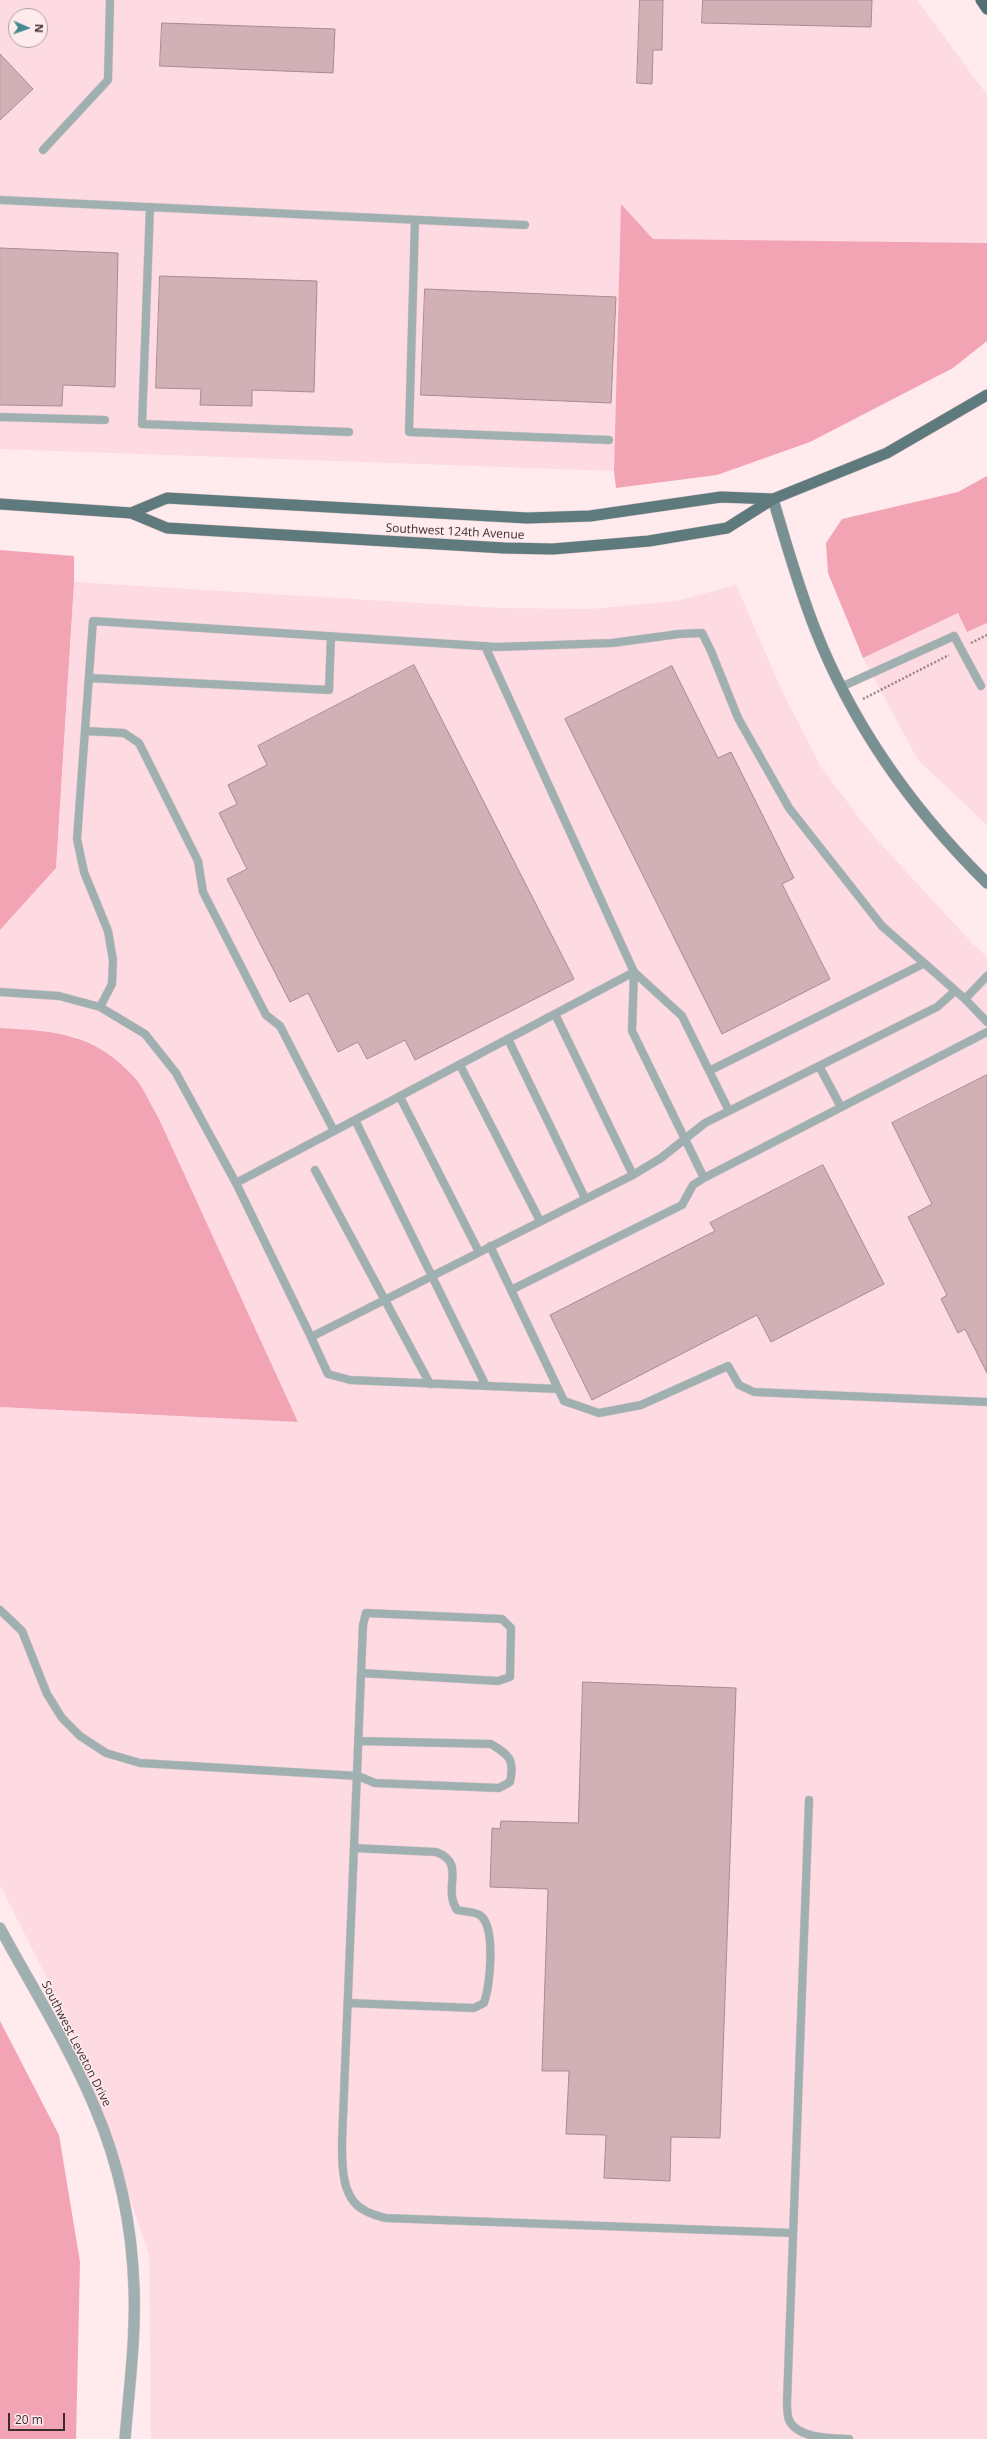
<!DOCTYPE html>
<html>
<head>
<meta charset="utf-8">
<style>
  body { margin:0 }
  #map { position:relative; width:987px; height:2439px; overflow:hidden; background:#ffeaed; font-family:"Open Sans",sans-serif }
  canvas { display:block }
  .north { position:absolute; left:8px; top:8px; width:40px; height:40px; box-sizing:border-box; background:#ffeaed; border:1px solid #b09ea1; border-radius:50%; rotate:92deg; font-size:11px; font-weight:700; line-height:16px; text-align:center; color:#3a2d2f }
  .north::after { content:''; display:block; margin:auto; width:14px; height:18px; background:#438a91; clip-path:polygon(50% 0,100% 100%,50% 72%,0 100%) }
  .scale { position:absolute; left:8px; top:2413px; width:57px; height:18px; box-sizing:border-box; border:2px solid #3a2d2f; border-top:0; padding-left:5px; font-size:12px; line-height:14px; white-space:nowrap; color:#3a2d2f; -webkit-text-stroke:3px #ffeaed; paint-order:stroke }
</style>
</head>
<body>
<div id="map">
<canvas width="987" height="2439"></canvas>
<div class="north">N</div>
<div class="scale">20 m</div>
</div>
<script>
const g = document.querySelector('canvas').getContext('2d');
g.lineJoin = 'round';
function paint(path, color) {
  g.fillStyle = color;
  g.fill(path, 'evenodd');
}
function trace(path, color, width, dash) {
  g.strokeStyle = color;
  g.lineWidth = width;
  g.lineCap = dash ? 'butt' : 'round';
  g.setLineDash(dash || []);
  g.stroke(path);
}
function drawText(font, color, halo, rows, align = 'center') {
  g.font = font + ' "Open Sans",sans-serif';
  g.lineWidth = 3;
  g.setLineDash([]);
  g.textBaseline = 'middle';
  g.strokeStyle = halo;
  g.fillStyle = color;
  for (const [text, x, y, turn = 0] of rows) {
    g.save();
    g.translate(x, y);
    g.rotate((+turn || 0) * Math.PI / 180);
    g.textAlign = isNaN(turn) ? turn : align;
    if (halo) g.strokeText(text, 0, 0);
    g.fillText(text, 0, 0);
    g.restore();
  }
}
paint(new Path2D(`
  M0 0H917L987 95V249L653 239 621 205 614 471 0 449ZM16 16H40V40H16Z
  M74 582 501 608 590 609 676 601 736 585 782 691 821 767 870 832 971 942 987 957V2439H151L149 2254 68 2020 0 1885V1407L298 1421 77 1037 41 1030 0 1028V930L56 868Z
  M958 613 968 632 987 623V825L918 760 863 658Z`), '#fedbe2');
paint(new Path2D(`
  M621 204 653 239 987 243V341L953 368 810 442 717 475 616 488 614 471Z
  M987 476V623L967 632 958 613 863 658 828 573 826 543 842 519 958 492Z
  M0 550 74 556V582L56 868 0 930Z
  M0 1028C56 1031 94 1033 134 1077 144 1088 150 1104 158 1117L298 1422 0 1407Z
  M0 2021 59 2135 80 2262 76 2439H0Z`), '#f2a4b5');
const building = new Path2D(`
  M640 0H663L662 50H653L652 84 637 83Z
  M703 0H872L871 27 702 23Z
  M162 23 335 29 333 73 160 66Z
  M0 54 33 89 0 120Z
  M0 248 118 253 115 387 63 385 62 406 0 405Z
  M160 276 317 281 314 392 252 390V406L200 405 201 389 156 388Z
  M425 289 616 297 611 403 421 395Z
  M414 665 574 979 415 1060 405 1040 367 1059 358 1042 338 1052 308 993 290 1002 227 879 247 869 219 813 237 804 228 785 267 765 258 746Z
  M672 666 718 758 731 752 794 878 782 884 830 979 722 1034 565 719Z
  M987 1075V1373L965 1329 958 1333 941 1299 947 1295 908 1217 932 1204 892 1123Z
  M823 1165 884 1284 771 1342 757 1315 592 1400 550 1315 715 1231 710 1223Z
  M583 1682 736 1688 720 2138 671 2137 670 2181 604 2178 606 2135 566 2134 569 2071H542L548 1889 490 1887 492 1828 500 1829 501 1821 578 1823Z`);
paint(building, '#d1b0b6');
trace(building, '#aa8b91', 1);
const service = new Path2D(`
  M43 150 108 80 110 0
  M0 200 525 225
  M150 207 142 424 349 432
  M415 220 409 432 609 440
  M0 417 105 420
  M485 646 634 972 632 1031 704 1178
  M89 678 329 690 331 636
  M841 687 954 636 981 686
  M85 731 124 733 139 743 198 861 203 892 266 1015 280 1026 334 1131
  M0 992 59 996 100 1007 145 1034 176 1073 236 1183 311 1337 633 1175 661 1158 705 1123 937 1007 955 991
  M965 999 987 976
  M100 1007 112 984 113 960 108 931 84 872 77 839 93 621 497 647 612 643 679 634 702 633 711 651 738 718 789 808 882 926 965 999 987 1022
  M555 1014 633 1175
  M508 1039 585 1198
  M460 1065 540 1221
  M819 1066 841 1107
  M709 1071 923 964
  M400 1097 479 1252
  M355 1120 486 1386
  M315 1170 430 1384
  M236 1183 634 972 682 1016 729 1111
  M490 1246 564 1401 599 1413 641 1405 728 1366 739 1385 754 1392 987 1402
  M511 1290 682 1205 693 1185 704 1178 987 1032
  M311 1337 328 1374 350 1380 558 1389
  M0 1610 22 1631 47 1694 62 1718 80 1736 106 1753 140 1763 358 1776 375 1783 499 1788 510 1782C515 1759 509 1755 491 1744L359 1741
  M361 1673 498 1681 510 1677 511 1628 502 1619 366 1613 363 1625 342 2142C342 2164 341 2198 364 2210 370 2214 378 2216 385 2218L793 2233
  M809 1800 787 2401C787 2407 787 2415 789 2420 798 2439 831 2438 849 2439
  M348 2003 474 2008 484 2003C490 1985 496 1929 481 1916 476 1911 464 1912 457 1910 442 1888 467 1863 436 1852L354 1848`);
const tertiary = new Path2D(`
  M0 1928C32 1987 69 2046 95 2108 119 2164 132 2226 134 2288 136 2338 129 2389 125 2439`);
const secondary = new Path2D(`
  M773 499C786 543 798 586 815 629 853 726 913 810 987 883`);
const primary = new Path2D(`
  M0 504 131 513 167 528 504 548 553 549 649 541 727 528 773 499 887 453 987 395
  M131 513 167 498 527 518 590 516 721 497 773 499`);
const trunk = new Path2D(`
  M981 0 987 9`);
trace(service, '#dcc8cb', 9);
trace(tertiary, '#dcc8cb', 12);
trace(secondary, '#dcc8cb', 12);
trace(primary, '#dcc8cb', 12);
trace(trunk, '#dcc8cb', 12);
trace(new Path2D(`
  M971 643 987 635
  M863 699 949 655`), '#98878a', 2.5, [2, 2]);
trace(service, '#a0b0b1', 8);
trace(tertiary, '#a0b0b1', 11);
trace(secondary, '#799193', 11);
trace(primary, '#5e7a7d', 11);
trace(trunk, '#527074', 11);
drawText('12px', '#3a2d2f', '#ffeaed', [
  ["Southwest 124th Avenue",455,532,3],
  ["Southwest Leveton Drive",76,2044,63]
]);
</script>
</body>
</html>
